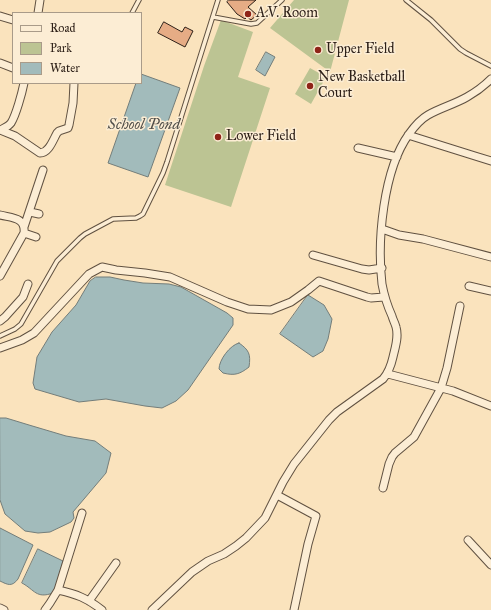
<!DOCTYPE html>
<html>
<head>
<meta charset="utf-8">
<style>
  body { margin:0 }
  #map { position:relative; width:491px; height:610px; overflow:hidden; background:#fae3bd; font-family:"IM FELL Great Primer",serif }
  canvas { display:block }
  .legend { position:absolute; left:12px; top:12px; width:130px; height:72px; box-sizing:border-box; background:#fcedd4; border:1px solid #a99b89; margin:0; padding:5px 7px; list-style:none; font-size:12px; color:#2d2018 }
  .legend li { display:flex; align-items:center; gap:8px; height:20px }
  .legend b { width:20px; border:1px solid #a99b89 }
</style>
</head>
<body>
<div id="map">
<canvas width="491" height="610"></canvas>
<ul class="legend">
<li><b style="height:5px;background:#fcedd4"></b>Road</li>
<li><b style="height:11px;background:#bcc493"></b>Park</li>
<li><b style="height:11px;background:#a2bbbb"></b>Water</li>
</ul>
</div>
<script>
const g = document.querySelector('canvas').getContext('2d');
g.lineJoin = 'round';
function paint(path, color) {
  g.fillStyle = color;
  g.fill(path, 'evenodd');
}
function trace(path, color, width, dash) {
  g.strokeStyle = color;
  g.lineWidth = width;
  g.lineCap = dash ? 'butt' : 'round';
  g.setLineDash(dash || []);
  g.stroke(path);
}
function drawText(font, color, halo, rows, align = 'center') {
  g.font = font + ' "IM FELL Great Primer",serif';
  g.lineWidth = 3;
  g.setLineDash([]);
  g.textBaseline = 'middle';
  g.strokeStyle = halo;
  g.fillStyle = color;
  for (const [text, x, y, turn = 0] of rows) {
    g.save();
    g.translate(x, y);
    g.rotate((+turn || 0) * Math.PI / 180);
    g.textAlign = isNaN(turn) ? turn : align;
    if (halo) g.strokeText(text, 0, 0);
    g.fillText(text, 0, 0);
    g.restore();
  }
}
paint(new Path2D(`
  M294 0H349L330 72 270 28Z
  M221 20 253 32 238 77 270 88 231 207 165 185 204 66Z
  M310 68 326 77 311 104 295 94Z`), '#bcc493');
const water = new Path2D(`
  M266 52 275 57 265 76 256 70Z
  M141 74 180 88 148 177 108 163 136 83H141Z
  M96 277H110L124 280 143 283 169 284 181 287 227 313 233 318V325L188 390 176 401 162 408 145 406 106 399 79 402 35 389 33 383 37 357 52 332 76 305 90 281Z
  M308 295 324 305 332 319 328 339 323 351 313 357 280 334Z
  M239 343C249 350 251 354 249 367 240 374 235 376 223 373L219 369C219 360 230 345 239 343Z
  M0 418H6L29 425 66 436 95 441 111 453 106 473 73 512 74 518 71 522 50 532 38 533 25 531 5 514 0 500Z
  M0 528 33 545 18 579C12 587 8 585 0 581Z
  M38 549 63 561 56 589 53 593C36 599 35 590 22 583Z`);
paint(water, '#a2bbbb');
trace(water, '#737d7a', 1);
const building = new Path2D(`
  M229 0H256L248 7 257 15 251 20 247 17 245 19 237 14 227 2Z
  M164 22 182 32 185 27 193 31 185 47 158 33Z`);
paint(building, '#e6ac85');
trace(building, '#2d2018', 1);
const lane = new Path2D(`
  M406 0 431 20 460 49 466 53 491 66
  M132 13 139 0
  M213 17 251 24 257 23 282 0
  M0 336 15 329 21 324 57 261 80 238 85 234 113 219 136 218 140 216 143 214 163 173 167 162 218 0`);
const street = new Path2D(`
  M38 13 40 0
  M0 16 13 20
  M0 63 13 68
  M0 130 15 136 40 153C49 153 53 140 57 133L59 131 68 128 69 125 73 103 74 83
  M0 130C4 128 8 127 11 123 16 115 22 93 24 83
  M408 135 475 156 491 161
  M358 148 397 157
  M30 212 39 214
  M0 215C11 218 26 217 24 233L0 276
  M24 227 43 170
  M382 229 399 235 423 239 491 257
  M24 233 36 237
  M313 255 362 269 369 270 382 268
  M469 286 491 291
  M0 321 5 317 23 297 28 284
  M0 348 22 340 34 333 89 274 102 267 116 270 145 273 170 277 227 302 248 309 271 310 291 302 308 290 319 281 367 297 371 298 384 297
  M388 374 453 391 491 406
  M383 488 389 464 392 457 395 453 414 437 441 388 447 368 460 306
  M277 495 316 516 308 544 294 610
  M468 540 491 565
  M58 590C76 594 87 598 102 610
  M89 601 116 563
  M0 608 4 610
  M45 610 50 603 58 590 82 513
  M152 610 192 572 208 561 224 554 236 546 246 538 265 518 283 482 294 464 329 420 337 412 383 379C389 372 391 366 393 357 395 348 399 337 396 327 395 323 393 320 392 316 387 305 384 295 382 284 377 241 383 170 409 134 414 127 421 119 428 115 440 108 455 104 467 97 476 92 484 86 491 79`);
trace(lane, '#605141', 5.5);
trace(street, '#605141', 9);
trace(lane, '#fcedd4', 3.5);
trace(street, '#fcedd4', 7);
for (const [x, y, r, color] of [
  [248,14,4,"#8f2418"],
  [318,50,4,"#8f2418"],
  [310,86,4,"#8f2418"],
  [218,137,4,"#8f2418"]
]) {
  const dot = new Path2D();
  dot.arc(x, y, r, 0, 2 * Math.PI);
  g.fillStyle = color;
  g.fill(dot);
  trace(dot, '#fcedd4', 1.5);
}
drawText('14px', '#2d2018', '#fcedd4', [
  ["A.V. Room",256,14],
  ["Upper Field",326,50],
  ["New Basketball",318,78],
  ["Court",318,94],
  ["Lower Field",226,137]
], 'left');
drawText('italic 15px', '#504e49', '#fcedd4', [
  ["School Pond",144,125]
]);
</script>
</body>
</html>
